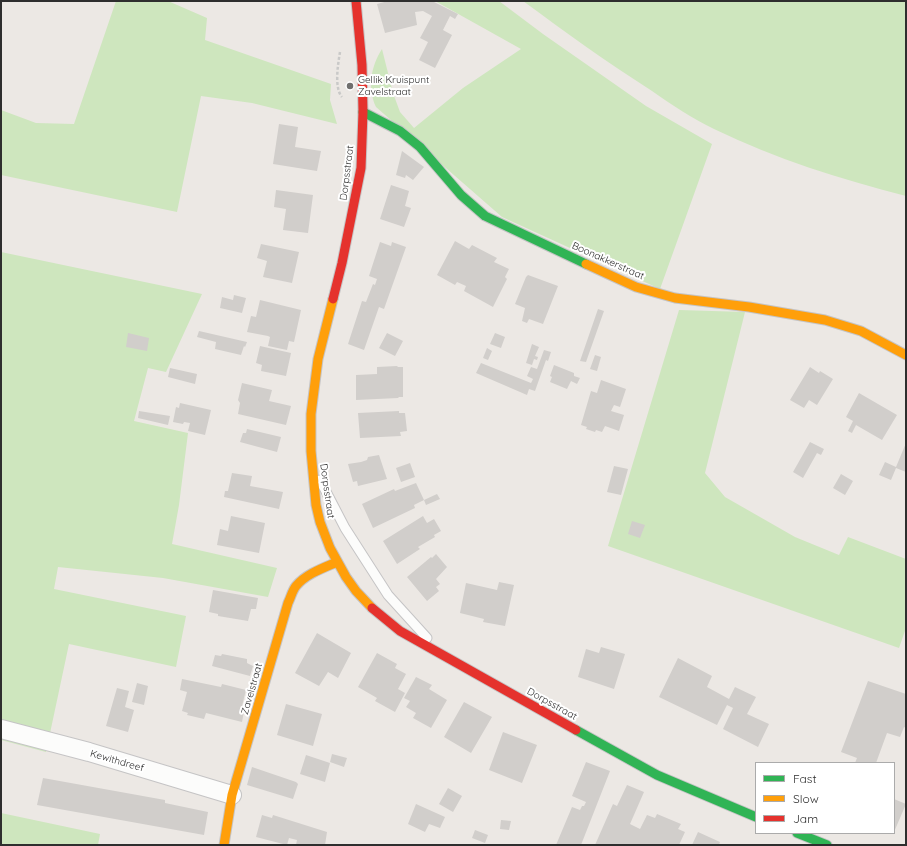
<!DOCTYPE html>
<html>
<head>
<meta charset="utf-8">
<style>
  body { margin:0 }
  #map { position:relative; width:907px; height:846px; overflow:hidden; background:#ece8e4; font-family:Quicksand,sans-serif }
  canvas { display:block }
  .frame { position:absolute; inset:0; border:2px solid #2e2e2e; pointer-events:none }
  .legend { position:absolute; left:755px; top:762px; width:140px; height:72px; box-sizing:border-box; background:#fff; border:1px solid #ababab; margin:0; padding:5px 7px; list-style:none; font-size:12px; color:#2e2e2e }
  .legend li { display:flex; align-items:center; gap:8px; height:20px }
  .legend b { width:20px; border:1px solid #ababab }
</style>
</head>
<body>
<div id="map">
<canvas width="907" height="846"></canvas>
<div class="frame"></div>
<ul class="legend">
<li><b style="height:5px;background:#30b455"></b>Fast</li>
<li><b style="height:5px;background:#ff9f0a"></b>Slow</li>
<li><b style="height:5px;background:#e5322d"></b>Jam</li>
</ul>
</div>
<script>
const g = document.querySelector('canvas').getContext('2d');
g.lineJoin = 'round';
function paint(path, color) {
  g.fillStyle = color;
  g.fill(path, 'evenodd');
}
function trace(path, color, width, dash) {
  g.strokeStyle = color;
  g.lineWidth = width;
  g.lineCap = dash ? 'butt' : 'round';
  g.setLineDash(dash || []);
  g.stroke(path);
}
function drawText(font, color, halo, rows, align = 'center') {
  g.font = font + ' Quicksand,sans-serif';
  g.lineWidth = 4;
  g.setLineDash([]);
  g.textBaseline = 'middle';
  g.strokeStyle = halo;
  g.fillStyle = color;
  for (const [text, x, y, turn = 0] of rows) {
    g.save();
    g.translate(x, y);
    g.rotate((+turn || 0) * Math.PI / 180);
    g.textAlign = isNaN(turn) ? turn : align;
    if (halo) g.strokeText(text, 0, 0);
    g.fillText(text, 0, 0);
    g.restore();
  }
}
paint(new Path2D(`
  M116 1H168L207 18 205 40 331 84 330 100 337 124 252 103 201 96 177 212 1 175V110L36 123 74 124Z
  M435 1H499L543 34 646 106 712 144 660 289 502 217 376 107C367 88 371 66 382 49L393 93 400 112 414 128 463 88 521 49Z
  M523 1H906V196C840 179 776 159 714 129 693 119 672 105 652 91 608 63 565 32 523 1Z
  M1 252 202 294 166 372 148 368 134 421 188 433 179 505 172 544 277 568 268 597 163 578 58 567 54 589 186 616 176 667 69 644 46 752 1 740Z
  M679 310 745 312 705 473 725 497 795 537 839 555 848 537 906 559V628L899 648 608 546Z
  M1 813 100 834 98 845H1Z`), '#cee6be');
paint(new Path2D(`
  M388 1H432L458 14 455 19 450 16 443 30 452 35 435 68 419 60 428 42 420 38 432 16 423 11 415 12 417 25 385 33 377 4Z
  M279 124 298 127 295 147 321 151 317 171 273 164Z
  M402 151 424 167 413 180 406 175 405 178 396 175Z
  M391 185 409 191 405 206 411 208 404 227 380 219Z
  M276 190 313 195 308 233 283 230 286 209 274 207Z
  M455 241 469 249 472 245 497 258 494 262 509 269 505 277 507 279 493 307 464 291 466 286 457 282 455 285 437 275Z
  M380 242 391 246 392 242 406 247 384 309 379 307 364 350 348 344 362 301 366 302 373 284 375 285 377 279 369 276Z
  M261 244 299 252 292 283 263 277 267 261 257 258Z
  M528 275 558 286 543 324 529 319 527 323 522 321 525 308 515 304 526 277Z
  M234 295 246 298 242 313 220 308 222 297 233 300Z
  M260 300 301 310 294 342 289 341 287 350 268 346 270 337 268 336 247 332 251 316 256 317Z
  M598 309 604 311 586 362 580 361Z
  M199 331 247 342 245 347 244 346 241 355 215 349 216 342 197 337Z
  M128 333 149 338 147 351 126 347Z
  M387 333 403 341 395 356 379 348Z
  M495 333 505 337 501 348 490 344Z
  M532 344 539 347 535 356 538 357 537 360 534 359 532 365 526 363Z
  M260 346 291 353 286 376 261 371 262 365 256 363Z
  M487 348 492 351 488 360 483 358Z
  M544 350 551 352 548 361 546 360 535 391 529 389 527 395 476 373 481 363 531 383 533 379 527 376 531 367 537 369Z
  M595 355 601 357 597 371 590 369Z
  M554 365 574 373V376L580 378 577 384 571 381 567 389 550 382 552 377 550 376Z
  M397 366 398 367H403V397H399L398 398 356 400V375L377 374V367Z
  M810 367 819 373 820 371 833 379 817 405 809 400 804 408 790 400Z
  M170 368 197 374 195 384 168 377Z
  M601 380 626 389 620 407 614 405 611 411 624 415 619 431 605 426 602 432 596 430 595 432 586 429 587 427 581 425 591 391 597 393Z
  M242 383 272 390 269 401 291 406 286 425 238 414 240 403 238 400Z
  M859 393 897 415 882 440 856 425 852 433 848 431 853 421 846 417Z
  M180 403 211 410 205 435 188 431 190 423 184 422 183 424 173 422 176 407 179 408Z
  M139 411 170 416 168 425 138 418Z
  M399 411V413H405L407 431 400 432 401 436 360 438 358 413Z
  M247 429 281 437 277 452 240 442 243 433H246Z
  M810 442 824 449 821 455 817 453 803 478 793 472Z
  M906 443V472L896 468 891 480 879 475 885 462 896 467Z
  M379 455 387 479 358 486 357 481 353 482 348 464 361 462 367 460 368 457Z
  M410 463 415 477 401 482 396 468Z
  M614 466 628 469 621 495 607 492Z
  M232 473 252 476 250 486 283 492 279 509 224 497 225 491H228Z
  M841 474 853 481 845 495 833 488Z
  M416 483 424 500 414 505 415 508 373 528 362 504 394 489 395 491Z
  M437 494 440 499 426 505 424 500Z
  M231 516 265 523 259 553 217 545 220 529 228 531Z
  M423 516 427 523 434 519 441 531 434 535 435 537 418 547 420 549 397 564 383 541Z
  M632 521 645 525 640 538 628 534Z
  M436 554 447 567 436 579 440 584 436 587 439 591 427 601 407 577 431 557 432 558Z
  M499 582 514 585 505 626 483 622 484 619 460 613 466 583 497 590Z
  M213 590 258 598 256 609H251L248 621 218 616V614L209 612Z
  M317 633 351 653 338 678 328 672 319 686 295 673Z
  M601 647 625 654 614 689 578 677 586 649 599 653Z
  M377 653 397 664 395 668 406 674 398 689 405 693 395 712 375 701 377 698 358 687Z
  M222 654 247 659V663L253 666 250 676 212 666 215 655 221 656Z
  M678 658 712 676 707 687 729 699 735 687 756 697 747 714 769 724 758 747 723 729 733 708 727 705 717 725 659 697Z
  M416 677 432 685 429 689 447 700 431 728 413 718 416 713 406 707 410 701 404 698Z
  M182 679 221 687 222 684 246 690 242 706H245L242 722 206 713 204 719 187 715 188 713 182 711 187 692 180 690Z
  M868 681 906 694V728L904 727 900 737 887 733 876 763H855L857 758 841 752Z
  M137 683 148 686 144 705 132 702Z
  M117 688 129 691 125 707 134 710 128 732 106 726Z
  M464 702 492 717 471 753 444 737Z
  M286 704 322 714 313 746 277 735Z
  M503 732 537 745 522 783 489 770Z
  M332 754 347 758 344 767 330 762Z
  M306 755 330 763 325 782 300 774Z
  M586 762 610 771 581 845H556L572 807 580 810 582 806H584L586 802 572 796Z
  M252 767 296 782 298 784 293 799 247 785Z
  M43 778 165 800V803L208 812 204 835 37 805Z
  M627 785 644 792 630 824 640 829 647 815 655 818 657 814 681 824 678 829 685 832 679 845H595L613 804 617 806Z
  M448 788 462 796 453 812 439 804Z
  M894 799 906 804 894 832Z
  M416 804 445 817 440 828 429 824 425 832 408 824Z
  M262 815 272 818 273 815 327 832 325 845H296L297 840 289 838 287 845 256 837Z
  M501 820 511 821 509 830 500 829Z
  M475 830 488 835 485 843 472 838Z
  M698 832 720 842 719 845H692Z`), '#d1cecb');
const lane = new Path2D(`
  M320 480 345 528 388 595 427 638`);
const street = new Path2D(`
  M1 729 89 752 232 795`);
const fast = new Path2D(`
  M363 112 400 131 420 147 461 195 485 216 586 264
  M576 730 657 775 756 817
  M797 833 827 845`);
const slow = new Path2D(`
  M586 264 636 287 675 298 749 307 825 320 861 331 906 355
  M333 299 318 359 311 414V451L316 505 320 522 330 548 346 577 356 591 372 608
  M224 845 232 795 288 603C291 597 292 591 296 586 306 574 323 568 337 562`);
const jam = new Path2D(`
  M333 299 342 263 361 168 363 112 362 65 356 1
  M372 608 400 631 576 730`);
trace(lane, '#c5c4c5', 11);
trace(street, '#c5c4c5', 20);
trace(fast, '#c5c4c5', 11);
trace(slow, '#c5c4c5', 11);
trace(jam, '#c5c4c5', 11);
trace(new Path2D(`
  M340 52C338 64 334 88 342 97`), '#c9c9c8', 2.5, [3, 2]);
trace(lane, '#fcfcfb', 9);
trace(street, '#fcfcfb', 18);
trace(fast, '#30b455', 9);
trace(slow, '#ff9f0a', 9);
trace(jam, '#e5322d', 9);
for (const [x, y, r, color] of [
  [350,86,4,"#706f6e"]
]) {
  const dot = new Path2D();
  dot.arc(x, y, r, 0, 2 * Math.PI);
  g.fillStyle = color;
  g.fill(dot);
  trace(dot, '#fff', 1.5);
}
drawText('10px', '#2e2e2e', '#fff', [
  ["Gellik Kruispunt",358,80],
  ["Zavelstraat",358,92]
], 'left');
drawText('10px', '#2e2e2e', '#fff', [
  ["Dorpsstraat",347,173,-83],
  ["Boonakkerstraat",608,261,24],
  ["Dorpsstraat",327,491,82],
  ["Zavelstraat",252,689,-74],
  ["Dorpsstraat",552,704,29],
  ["Kewithdreef",117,761,16]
]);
</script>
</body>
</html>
